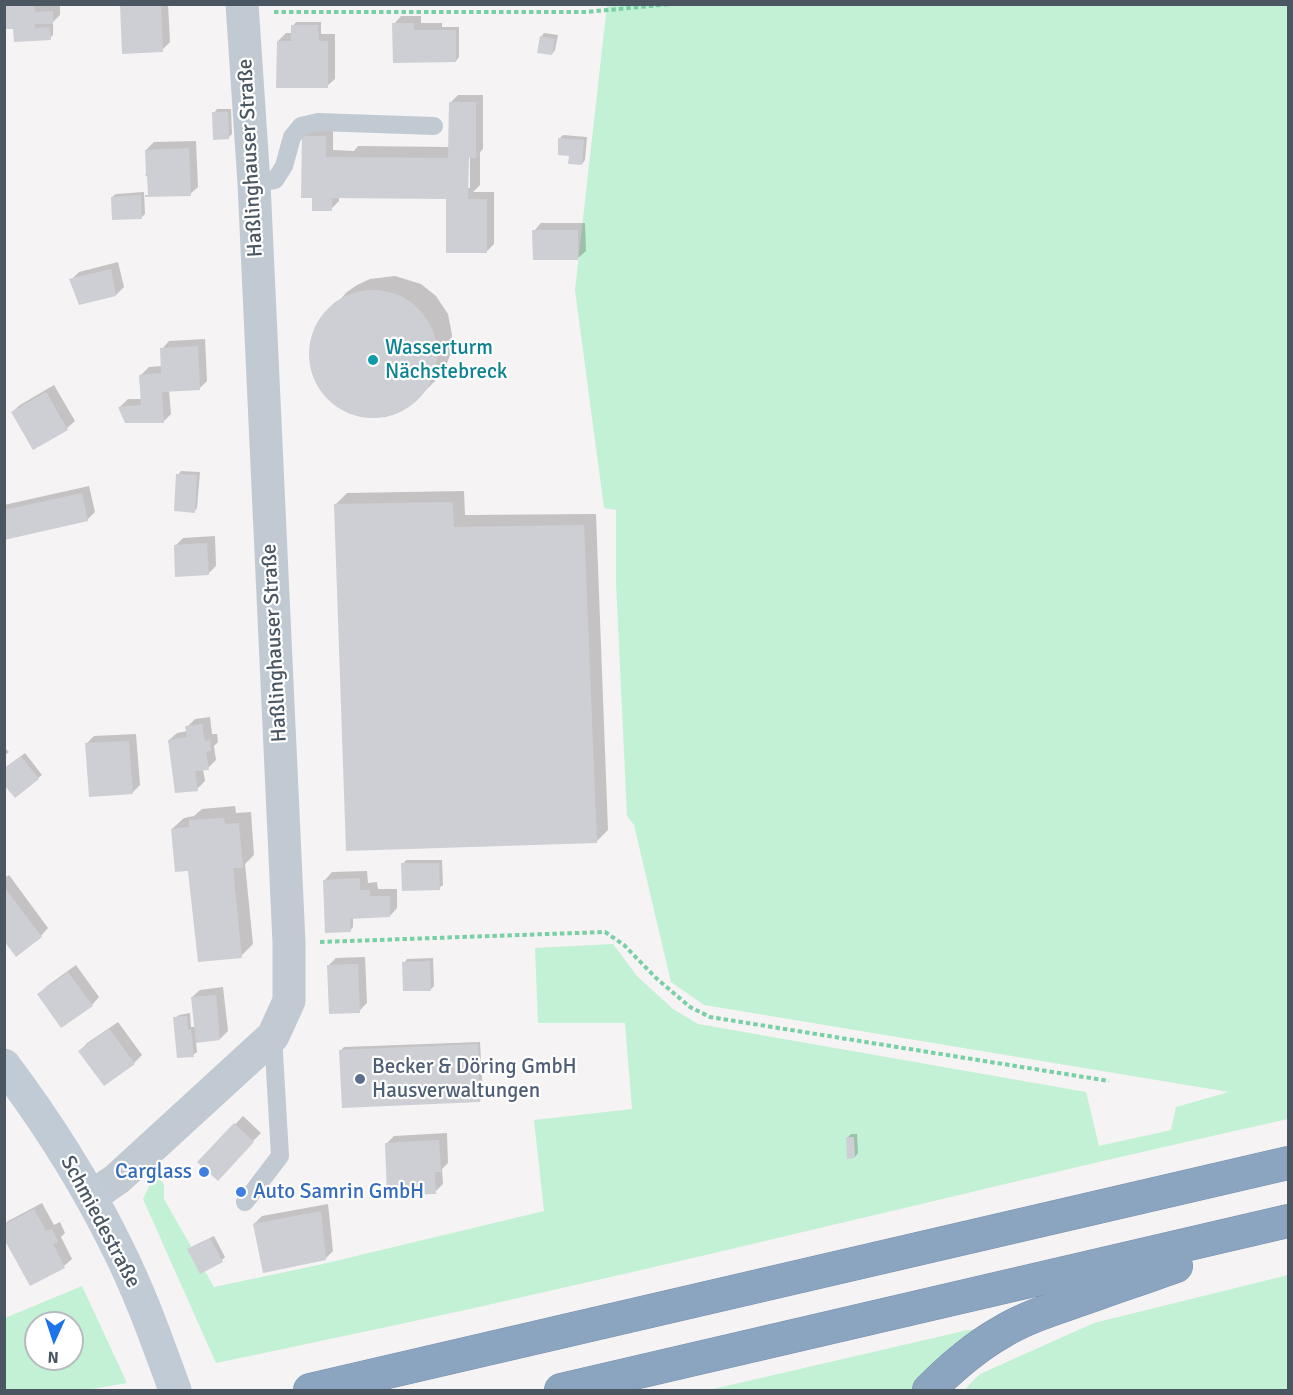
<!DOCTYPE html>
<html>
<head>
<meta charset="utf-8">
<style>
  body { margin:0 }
  #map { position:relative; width:1293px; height:1395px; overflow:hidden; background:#f5f3f3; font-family:Signika,sans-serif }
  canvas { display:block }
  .frame { position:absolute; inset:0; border:6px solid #4a5661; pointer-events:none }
  .north { position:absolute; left:24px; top:1311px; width:60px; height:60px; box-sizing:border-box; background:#fff; border:2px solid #b7bbc0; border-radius:50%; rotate:183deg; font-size:16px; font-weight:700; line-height:24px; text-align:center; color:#4a5661 }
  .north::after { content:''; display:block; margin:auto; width:21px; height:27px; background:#1a73e8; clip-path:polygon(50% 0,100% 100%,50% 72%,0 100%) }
</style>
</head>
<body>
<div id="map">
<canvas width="1293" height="1395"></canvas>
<div class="frame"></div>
<div class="north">N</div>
</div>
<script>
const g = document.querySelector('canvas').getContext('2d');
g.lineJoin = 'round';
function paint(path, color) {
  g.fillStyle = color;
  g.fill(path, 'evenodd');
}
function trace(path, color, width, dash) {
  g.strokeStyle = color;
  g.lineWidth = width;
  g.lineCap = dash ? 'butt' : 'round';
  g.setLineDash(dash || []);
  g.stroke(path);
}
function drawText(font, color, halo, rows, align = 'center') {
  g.font = font + ' Signika,sans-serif';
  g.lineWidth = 4.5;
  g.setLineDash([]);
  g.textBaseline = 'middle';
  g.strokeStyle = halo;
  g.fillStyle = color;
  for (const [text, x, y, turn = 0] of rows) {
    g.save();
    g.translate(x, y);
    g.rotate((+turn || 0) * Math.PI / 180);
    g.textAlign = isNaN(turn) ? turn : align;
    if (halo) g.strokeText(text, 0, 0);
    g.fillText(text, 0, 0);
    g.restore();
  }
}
paint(new Path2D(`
  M607 5H1288V1119C1038 1174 790 1237 540 1293 433 1318 324 1340 216 1363L143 1199 155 1174 164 1184V1199L214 1287 323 1264 544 1211 534 1120 632 1109 625 1023H538L535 948 613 944 637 976 673 1009 698 1024 1086 1092 1099 1146 1171 1130 1176 1107 1229 1092 704 1005 671 982 634 825 627 816 616 582V510L604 508 575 290Z
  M1288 1275V1390H964L980 1374 1094 1323Z
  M82 1286 127 1383 87 1390H5V1318ZM36 1323H72V1359H36Z
  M995 1327 918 1383 912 1390H709L968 1330Z`), '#c3f1d5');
paint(new Path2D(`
  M4 4H60V15L51 24H53V35L50 38 17 27Z
  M121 4H168L170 42 162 50Z
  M401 16H421V23H442V27H459V57L456 61 394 24Z
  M296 22H321V34H335V79L327 86 278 41 286 33H293V26Z
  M544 33 558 35 555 50 552 54 541 37Z
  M458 95H483V149L480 152V185L473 192H494V244L486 252 447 197H339V201L331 209 303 136 311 129 333 128V150L354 151 358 146 450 147V103ZM467 151H470V188H467Z
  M217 109H231L232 134 228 138 214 113Z
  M563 135 587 137 585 160 582 164 571 154 560 138Z
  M196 141 198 187 190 194 146 150 154 142Z
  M144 192 145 214 142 217 112 197 116 194Z
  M541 223H585L586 251 578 258 534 231Z
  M118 262 124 287 116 295 80 303 71 280 79 272Z
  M395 276 421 284 436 296 448 314 452 335 451 353 445 368 437 379 421 395 403 410 386 416 371 417 356 415 343 409 329 398 318 385 313 370 311 351 314 333 322 320 331 309 347 292 357 285 370 279Z
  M205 339 207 381 199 389 169 390 171 414 163 422 120 407 128 399H142L141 375 149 367 162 366V349L169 341Z
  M54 385 75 421 67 428 33 448 12 412 20 405Z
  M181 471 200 472 197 508 194 512 178 475Z
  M89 486 95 512 87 520 4 539V505Z
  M464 491 465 515 596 514 608 830 596 842 335 505 347 493Z
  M215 536 216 566 208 574 175 546 183 538Z
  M210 717 212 734H217L218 742 214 746 216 760 208 768 203 769 205 781 197 789 169 740 177 733 188 731 187 727 195 719Z
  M136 734 140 785 132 793 86 744 94 736Z
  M4 747 9 752 4 756Z
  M25 753 42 775 38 778 4 769Z
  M235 806 236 813 251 812 254 855 245 864 253 944 241 956 189 869 172 829 184 818 194 816 202 809Z
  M406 860H442L443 885 439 888 403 864Z
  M367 871 368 883 377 882 378 889H397V908L390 916 353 917V927L350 931 325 880 332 872Z
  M9 875 48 928 41 936 4 939V878Z
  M365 957 367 1003 359 1011 329 965 336 958Z
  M433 958 434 986 431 989 404 963 407 959Z
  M76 965 99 997 92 1005 39 994 47 986Z
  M223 987 228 1031 220 1039 196 1041 197 1052 193 1055 175 1018 179 1015 190 1013 191 1027H196L192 997 200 990Z
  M118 1022 142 1055 134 1063 104 1084 80 1051 87 1043Z
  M480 1042 483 1097 479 1101 341 1050 344 1047Z
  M243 1116 261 1133 217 1178 200 1162Z
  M447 1133 448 1163 442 1169 443 1184 435 1192 386 1144 394 1136Z
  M851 1134H857L858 1153 855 1157 847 1138Z
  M42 1203 54 1225 60 1222 65 1233 61 1237 72 1259 64 1266 30 1284 4 1236V1225L8 1221Z
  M328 1204 333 1251 325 1259 254 1224 262 1216Z
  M214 1236 225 1257 222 1260 189 1250 193 1246Z`), '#0003');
paint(new Path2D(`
  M4 4H34L35 12 53 11V24H35V28L50 27 51 40 14 42 13 29H4Z
  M120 4H161L163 52 122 54Z
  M392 23H414V30H456V62L393 63Z
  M291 25H318L319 41H328V88H276L277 41H291Z
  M540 36 555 39 552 55 537 53Z
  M449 102H476V158H469L468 199H487V253H446V199L332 198V211H312V198H301L302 136H326V157L448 158Z
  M212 112H228L229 139 213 140Z
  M558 138 584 140 582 165 568 164 569 156 558 155Z
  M189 148 191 196 145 197V195H148L147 176H145L146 173 145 150Z
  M141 195 142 219 112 220 111 197Z
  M532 230H578V260H533Z
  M111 269 116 296 79 305 69 279Z
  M309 354a64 64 0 1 1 128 0a64 64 0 1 1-128 0Z
  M198 346 200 390 162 392 164 423H125L118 407 141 405 139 375 161 373 160 348Z
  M46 392 68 430 33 450 11 412Z
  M176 474 197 475 195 513 174 511Z
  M82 493 88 521 4 540V510Z
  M452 502 454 527 584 525 597 843 346 851 334 504Z
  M207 543 209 575 175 577 174 545Z
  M202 724 205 741 210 740 211 751 206 752 209 770 195 771 198 791 175 793 168 740 187 737 185 726Z
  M129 741 133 794 89 797 85 743Z
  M21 756 39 779 15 798 4 785V768Z
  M224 818 225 824 239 823 243 868H233L242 958 198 962 188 871 175 872 171 829 189 827V820Z
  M401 863H439L440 890 402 891Z
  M360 878V890H370V896H390V917L350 919 351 932 325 933 323 880Z
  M4 887 42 937 16 957 4 941Z
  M430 961 431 991H403L402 962Z
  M358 964 360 1013 329 1014 327 965Z
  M68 972 93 1006 61 1028 37 994Z
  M216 995 220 1040 196 1043 191 997Z
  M187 1016 188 1030 191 1029 194 1057 177 1058 173 1017Z
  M109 1028 135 1064 104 1086 78 1051Z
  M478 1044 480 1102 342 1108 339 1050Z
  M234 1123 254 1142 218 1181 197 1162Z
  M846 1137H854L855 1158 847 1159Z
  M439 1140 441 1172H435L436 1194 387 1195 385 1143Z
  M34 1209 46 1231 52 1229 58 1242 53 1244 65 1268 30 1286 4 1239V1225Z
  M321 1211 326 1260 263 1273 253 1224Z
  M210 1238 223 1262 200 1274 187 1249Z`), '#cdcfd5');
const motorway = new Path2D(`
  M310 1390 1288 1163
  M561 1390 1288 1221
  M929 1390C950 1369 974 1348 1000 1333 1026 1317 1056 1308 1085 1298 1115 1287 1146 1277 1176 1266`);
trace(motorway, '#7690ad', 34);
trace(new Path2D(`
  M274 12H586L672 4
  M320 942 605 932 624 945 656 978 690 1007 710 1017 1109 1081`), '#7ad0a6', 4, [4.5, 3]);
trace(new Path2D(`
  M254 183 275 180 284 166 292 137 301 126 318 122 434 126
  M245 1202 280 1156 273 1036`), '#c1cad2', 18);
trace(new Path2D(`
  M91 1197 117 1179 273 1036 289 1001V943L254 183 242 4`), '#c1cad2', 33);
trace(new Path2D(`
  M4 1065C47 1122 85 1182 116 1245 140 1292 157 1341 175 1390`), '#c1cbd6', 33);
trace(motorway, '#8ba5c1', 33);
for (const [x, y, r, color] of [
  [373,360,6,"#0f9aa8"],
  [360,1079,6,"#5c6f8a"],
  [204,1172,6,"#3f7fe0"],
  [241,1192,6,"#3f7fe0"]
]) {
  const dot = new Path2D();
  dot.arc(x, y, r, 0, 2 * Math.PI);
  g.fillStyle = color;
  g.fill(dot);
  trace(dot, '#fff', 2);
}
drawText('21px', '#4a5661', '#fff', [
  ["Haßlinghauser Straße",251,158,-93],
  ["Haßlinghauser Straße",275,643,-93],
  ["Schmiedestraße",100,1222,62]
]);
drawText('21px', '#0d838f', '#fff', [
  ["Wasserturm",385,348],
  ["Nächstebreck",385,372]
], 'left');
drawText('21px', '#4e5e75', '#fff', [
  ["Becker & Döring GmbH",372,1067],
  ["Hausverwaltungen",372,1091]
], 'left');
drawText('21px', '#366cbe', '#fff', [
  ["Carglass",192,1172],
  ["Auto Samrin GmbH",253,1192,"left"]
], 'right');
</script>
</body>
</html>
